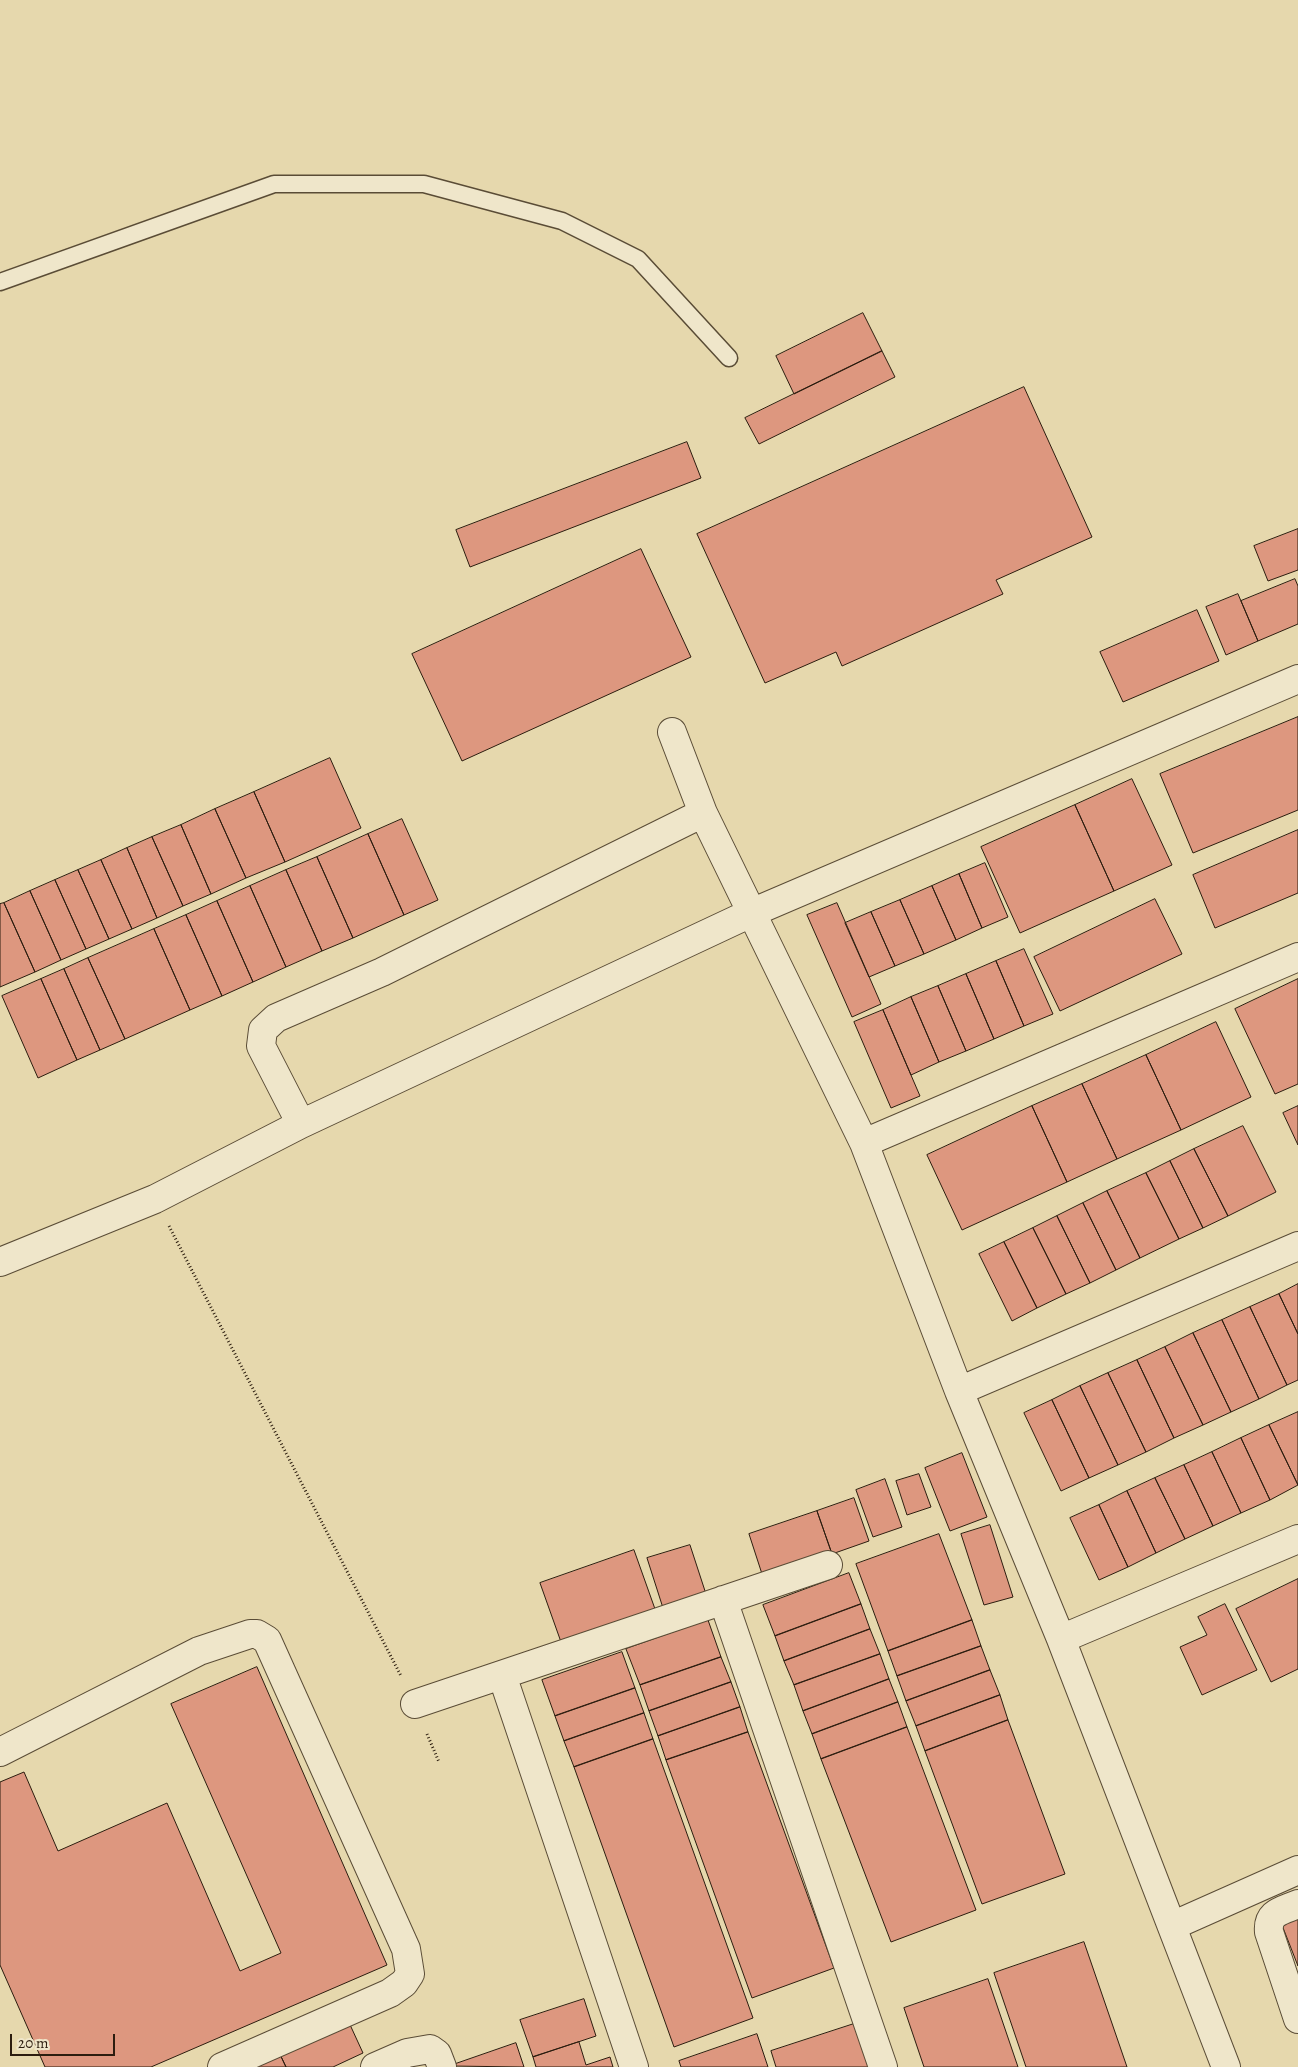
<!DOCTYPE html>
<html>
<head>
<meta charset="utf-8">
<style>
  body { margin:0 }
  #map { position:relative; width:1298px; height:2067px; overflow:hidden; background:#e6d8ad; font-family:Alegreya,serif }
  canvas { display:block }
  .scale { position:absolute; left:10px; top:2034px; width:105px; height:22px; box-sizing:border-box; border:2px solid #2c1d0f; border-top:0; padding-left:6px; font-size:15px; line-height:18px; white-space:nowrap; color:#2c1d0f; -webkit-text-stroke:4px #efe6ca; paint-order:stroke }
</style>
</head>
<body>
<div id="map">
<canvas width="1298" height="2067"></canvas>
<div class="scale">20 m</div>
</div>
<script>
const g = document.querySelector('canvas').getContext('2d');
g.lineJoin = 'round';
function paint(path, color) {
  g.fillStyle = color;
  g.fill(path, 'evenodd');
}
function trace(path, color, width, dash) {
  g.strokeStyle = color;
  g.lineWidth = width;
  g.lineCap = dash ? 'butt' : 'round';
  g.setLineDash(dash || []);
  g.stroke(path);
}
const building = new Path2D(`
  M863 313 882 351 794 394 776 356Z
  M882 351 895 377 759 444 745 418Z
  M1024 387 1092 537 996 580 1003 594 842 666 836 652 765 683 697 534Z
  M687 442 701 478 470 567 456 530Z
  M1298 529V570L1268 581 1254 546Z
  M641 549 691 657 462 761 412 654Z
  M1295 579 1298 586V624L1258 641 1241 601Z
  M1238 594 1258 641 1226 655 1206 607Z
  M1197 610 1219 661 1123 702 1100 652Z
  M1298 717V810L1193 853 1160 774Z
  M330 758 361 828 285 862 254 792Z
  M1132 779 1172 865 1114 891 1075 805Z
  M254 792 285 862 246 878 215 809Z
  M1075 805 1114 891 1020 933 981 847Z
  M215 809 246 878 211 894 181 825Z
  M402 819 438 900 404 915 368 834Z
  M181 825 211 894 183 906 152 837Z
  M1298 830V893L1215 928 1193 875Z
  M368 834 404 915 353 938 317 857Z
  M152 837 183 906 157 918 127 848Z
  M127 848 157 918 132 929 101 860Z
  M317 857 353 938 322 951 286 870Z
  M101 860 132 929 109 939 78 870Z
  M985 863 1008 917 982 928 959 874Z
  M78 870 109 939 86 949 55 880Z
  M286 870 322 951 286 967 250 886Z
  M959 874 982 928 956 940 932 886Z
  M55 880 86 949 61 960 30 891Z
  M250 886 286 967 253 982 217 901Z
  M932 886 956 940 924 954 900 900Z
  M30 891 61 960 35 972 4 903Z
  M1155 899 1182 954 1060 1011 1034 957Z
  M900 900 924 954 895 966 871 912Z
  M217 901 253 982 222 996 186 915Z
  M4 903 35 972 0 987V904Z
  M837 903 881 1004 852 1017 807 915Z
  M871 912 895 966 869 977 845 923Z
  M186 915 222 996 190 1010 154 929Z
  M154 929 190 1010 125 1039 88 958Z
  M1024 949 1053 1014 1024 1026 996 961Z
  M88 958 125 1039 100 1050 64 969Z
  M996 961 1024 1026 994 1039 966 974Z
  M64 969 100 1050 77 1060 41 979Z
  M966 974 994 1039 966 1051 938 986Z
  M41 979 77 1060 38 1078 2 996Z
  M1298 979V1084L1275 1094 1235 1009Z
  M938 986 966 1051 939 1062 911 997Z
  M911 997 939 1062 911 1075 883 1010Z
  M883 1010 920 1096 891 1108 854 1022Z
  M1216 1022 1251 1097 1181 1130 1146 1055Z
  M1146 1055 1181 1130 1117 1159 1082 1084Z
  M1082 1084 1117 1159 1067 1182 1032 1106Z
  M1032 1106 1067 1182 962 1230 927 1155Z
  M1298 1106V1145L1283 1113Z
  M1243 1126 1276 1192 1228 1216 1194 1149Z
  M1194 1149 1228 1216 1203 1228 1170 1161Z
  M1170 1161 1203 1228 1179 1239 1146 1173Z
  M1146 1173 1179 1239 1140 1258 1107 1191Z
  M1107 1191 1140 1258 1116 1270 1083 1203Z
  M1083 1203 1116 1270 1090 1283 1057 1216Z
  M1057 1216 1090 1283 1066 1294 1033 1228Z
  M1033 1228 1066 1294 1037 1308 1004 1242Z
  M1004 1242 1037 1308 1012 1321 979 1254Z
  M1298 1284V1334L1279 1294Z
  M1279 1294 1298 1334V1380L1287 1385 1250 1307Z
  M1250 1307 1287 1385 1259 1399 1222 1320Z
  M1222 1320 1259 1399 1231 1412 1193 1333Z
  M1193 1333 1231 1412 1203 1425 1165 1347Z
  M1165 1347 1203 1425 1174 1438 1137 1360Z
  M1137 1360 1174 1438 1146 1452 1108 1373Z
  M1108 1373 1146 1452 1118 1465 1080 1386Z
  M1080 1386 1118 1465 1089 1478 1052 1400Z
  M1052 1400 1089 1478 1061 1491 1024 1413Z
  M1298 1412V1485L1269 1425Z
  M1269 1425 1298 1485 1270 1500 1241 1438Z
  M1241 1438 1270 1500 1241 1513 1212 1452Z
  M1212 1452 1241 1513 1213 1526 1184 1465Z
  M962 1453 987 1517 950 1531 925 1468Z
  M1184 1465 1213 1526 1185 1539 1155 1478Z
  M919 1474 931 1507 907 1515 896 1481Z
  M1155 1478 1185 1539 1156 1553 1127 1491Z
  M885 1479 902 1527 873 1537 856 1490Z
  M1127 1491 1156 1553 1128 1567 1099 1505Z
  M854 1498 869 1541 832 1554 817 1511Z
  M1099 1505 1128 1567 1099 1580 1070 1518Z
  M817 1511 832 1554 763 1577 749 1534Z
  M990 1525 1013 1597 984 1605 961 1534Z
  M939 1534 972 1620 888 1651 856 1564Z
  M690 1545 706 1594 663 1608 647 1558Z
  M634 1550 655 1609 561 1642 540 1583Z
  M849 1573 861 1604 775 1636 763 1605Z
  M1298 1579V1669L1271 1682 1236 1609Z
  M861 1604 870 1629 784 1661 775 1636Z
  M1225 1604 1257 1670 1202 1695 1180 1647 1207 1635 1198 1617Z
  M708 1620 721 1657 640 1685 626 1649Z
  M972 1620 981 1646 897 1676 888 1651Z
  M870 1629 880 1654 794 1685 784 1661Z
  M981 1646 990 1670 906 1701 897 1676Z
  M622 1652 635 1688 555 1716 542 1680Z
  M880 1654 889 1679 803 1711 794 1685Z
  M721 1657 731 1682 649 1711 640 1685Z
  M257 1667 387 1965 151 2067H45L0 1965V1782L24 1772 58 1851 167 1803 240 1971 281 1953 171 1704Z
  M990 1670 1000 1695 916 1726 906 1701Z
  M889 1679 898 1702 812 1734 803 1711Z
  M731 1682 740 1707 658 1736 649 1711Z
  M635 1688 644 1713 564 1741 555 1716Z
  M1000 1695 1008 1720 925 1751 916 1726Z
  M898 1702 907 1727 821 1759 812 1734Z
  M740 1707 748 1732 666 1760 658 1736Z
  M644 1713 653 1739 574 1767 564 1741Z
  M1008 1720 1065 1874 982 1904 925 1751Z
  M907 1727 976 1910 891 1942 821 1759Z
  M748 1732 834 1968 752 1998 666 1760Z
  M653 1739 753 2018 674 2047 574 1767Z
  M1298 1913V1966L1280 1920Z
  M1084 1942 1127 2067H1026L994 1973Z
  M988 1979 1018 2067H924L904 2008Z
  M584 1999 596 2036 533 2057 520 2020Z
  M346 2016 363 2053 333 2067H286L277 2048Z
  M860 2022 875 2067H776L771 2051Z
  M757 2034 768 2067H681L679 2061Z
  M579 2042 586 2065 610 2057 613 2067H536L533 2057Z
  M516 2043 524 2067 449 2066Z
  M277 2048 286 2067H235Z`);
paint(building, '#dd977f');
trace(building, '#2c1d0f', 1);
const service = new Path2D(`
  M0 282 274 184H424L562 221 638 259 729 358`);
const minor = new Path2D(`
  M672 732 703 813 864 1143 959 1391 1061 1639 1226 2067
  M301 1124 261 1046 263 1030 276 1018 382 972 703 813
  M864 1143 1298 957
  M0 1262 155 1199 301 1124 751 913 1298 679
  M959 1391 1298 1246
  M723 1600 883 2067
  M1061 1639 1298 1539
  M502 1675 634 2067
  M415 1704 828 1565
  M0 1752 199 1651 250 1634H257L267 1640 406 1949 410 1974 404 1983 390 1993 222 2067
  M1298 1904C1282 1911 1267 1912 1269 1932L1298 2019
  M1172 1926 1298 1870
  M375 2067 407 2053 430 2049 437 2054 442 2067`);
trace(service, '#5a4c36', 19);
trace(minor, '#5a4c36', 30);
trace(new Path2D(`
  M169 1226 401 1676
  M427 1734 439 1762`), '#2c1d0f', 3, [1, 2.5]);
trace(service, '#efe6ca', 16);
trace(minor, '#efe6ca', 28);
</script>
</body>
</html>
